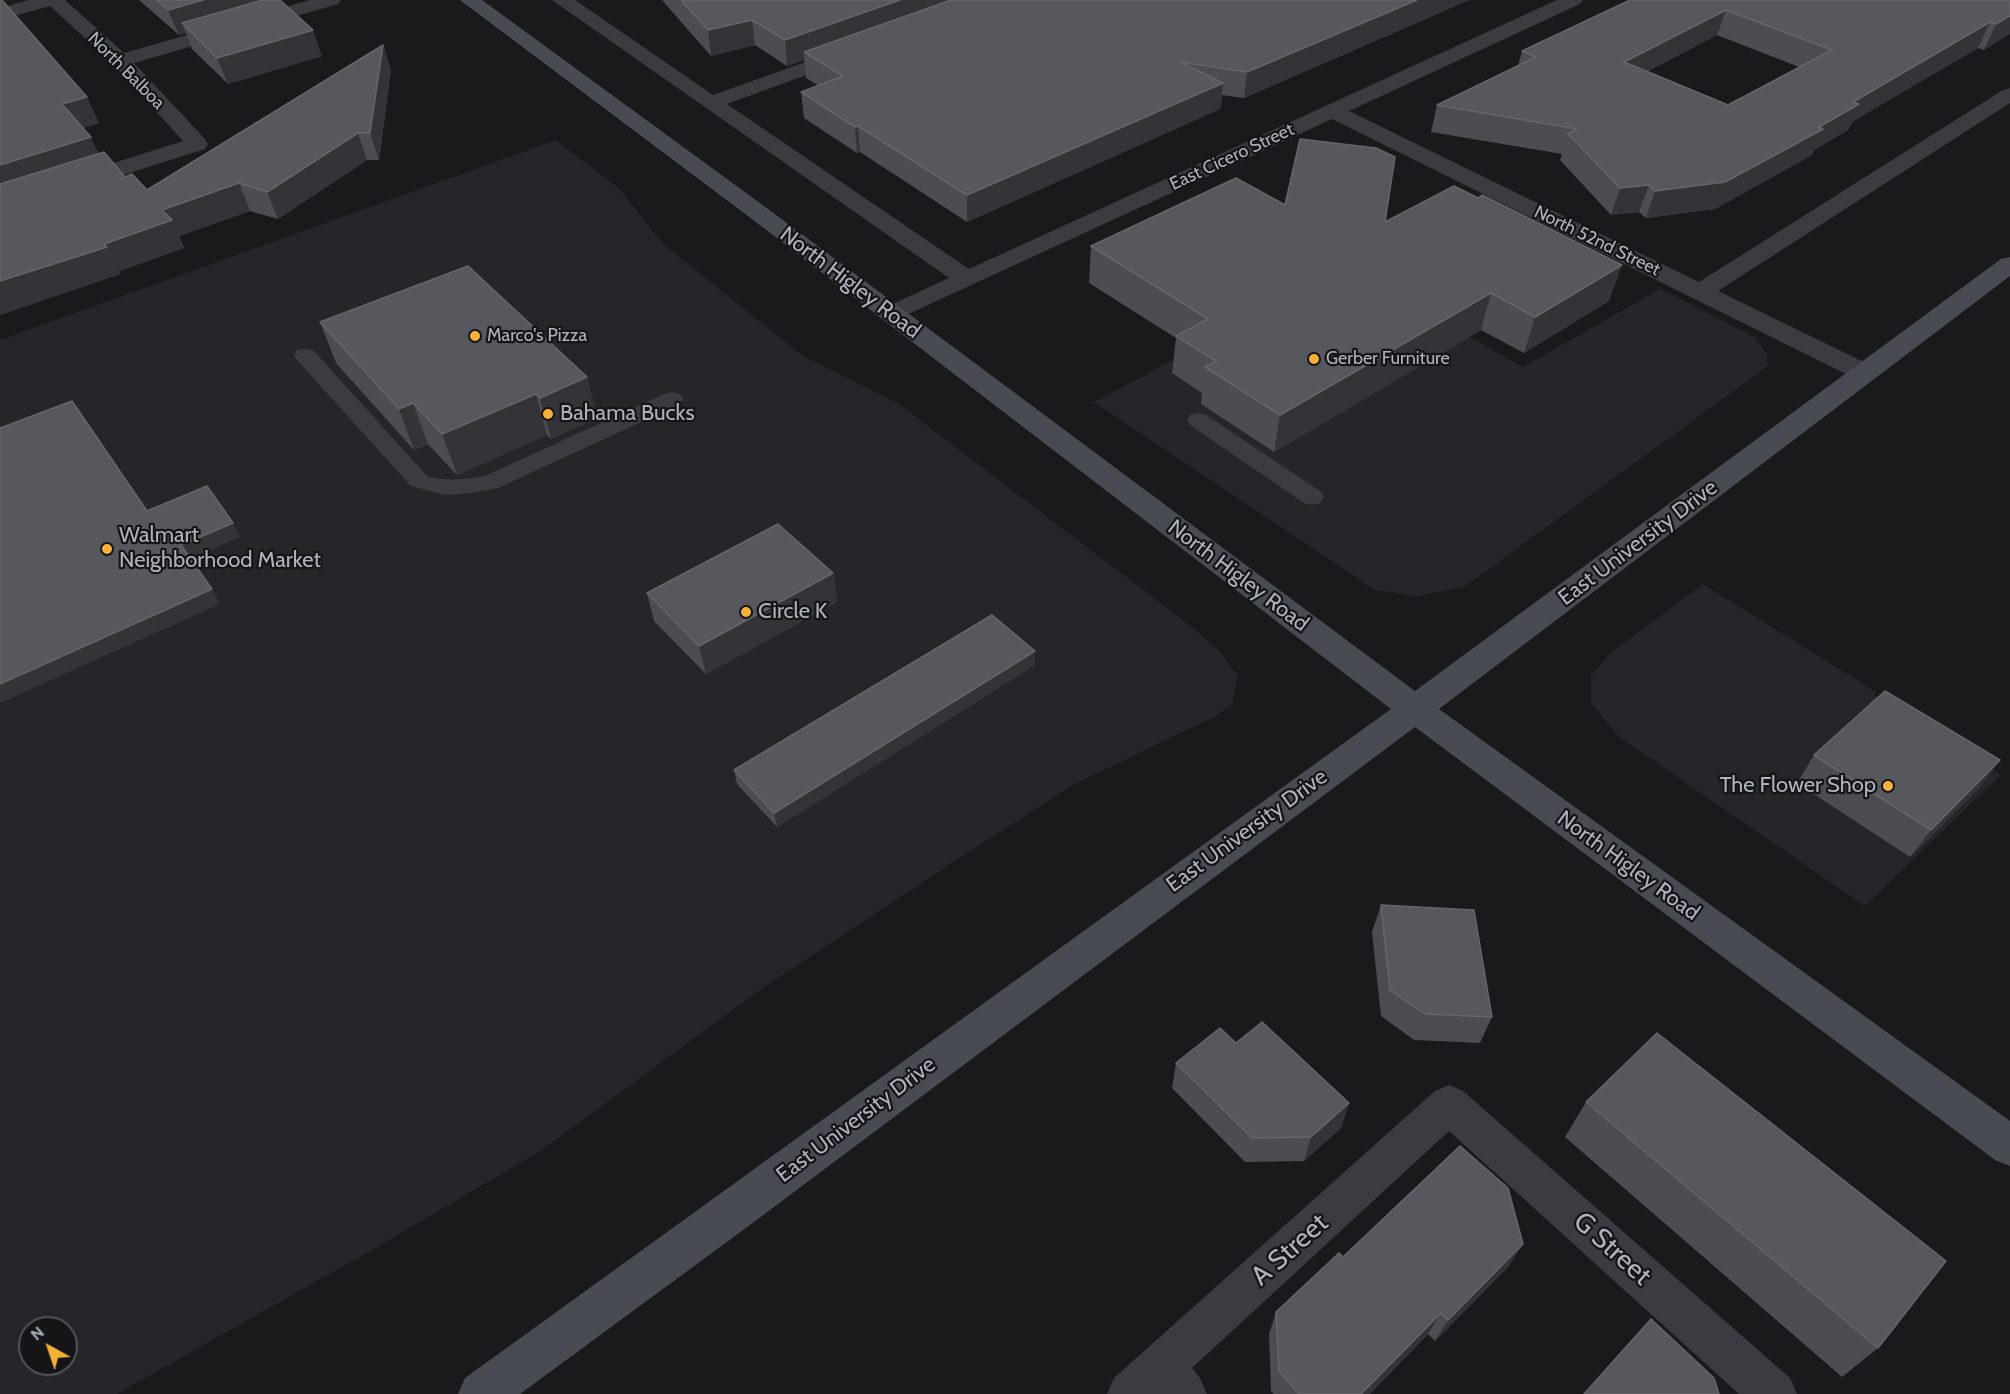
<!DOCTYPE html>
<html>
<head>
<meta charset="utf-8">
<style>
  body { margin:0 }
  #map { position:relative; width:2010px; height:1394px; overflow:hidden; background:#1a1a1d; font-family:Cabin,sans-serif }
  canvas { display:block }
  .north { position:absolute; left:18px; top:1316px; width:60px; height:60px; box-sizing:border-box; background:#151518; border:2px solid #52545a; border-radius:50%; rotate:320deg; font-size:16px; font-weight:700; line-height:24px; text-align:center; color:#adb2bc }
  .north::after { content:''; display:block; margin:auto; width:21px; height:27px; background:#f7b038; clip-path:polygon(50% 0,100% 100%,50% 72%,0 100%) }
</style>
</head>
<body>
<div id="map">
<canvas width="2010" height="1394"></canvas>
<div class="north">N</div>
</div>
<script>
const g = document.querySelector('canvas').getContext('2d');
g.lineJoin = 'round';
function paint(path, color) {
  g.fillStyle = color;
  g.fill(path, 'evenodd');
}
function trace(path, color, width, dash) {
  g.strokeStyle = color;
  g.lineWidth = width;
  g.lineCap = dash ? 'butt' : 'round';
  g.setLineDash(dash || []);
  g.stroke(path);
}
function drawText(font, color, halo, rows, align = 'center') {
  g.font = font + ' Cabin,sans-serif';
  g.lineWidth = 4.5;
  g.setLineDash([]);
  g.textBaseline = 'middle';
  g.strokeStyle = halo;
  g.fillStyle = color;
  for (const [text, x, y, turn = 0] of rows) {
    g.save();
    g.translate(x, y);
    g.rotate((+turn || 0) * Math.PI / 180);
    g.textAlign = isNaN(turn) ? turn : align;
    if (halo) g.strokeText(text, 0, 0);
    g.fillText(text, 0, 0);
    g.restore();
  }
}
paint(new Path2D(`
  M556 140 620 189 662 243 803 356 899 404 1197 631 1219 651 1238 676 1232 704 1216 716 1073 785 964 855 761 989 542 1150 379 1246 117 1394H0V340ZM30 1328H66V1364H30Z
  M1346 269 1523 367 1660 289 1755 337 1767 354 1768 366 1464 587 1417 596 1375 590 1094 402Z
  M1703 584 1876 692 1874 695 2001 775 1865 906 1619 737 1591 703V675L1612 652Z`), '#26262a');
paint(new Path2D(`
  M305 349 313 350 427 476C446 482 466 479 485 476L664 394 672 392 680 394 683 399 680 404 498 488 472 493 445 495 411 486 297 360 294 355 297 350Z
  M1198 413 1206 415 1320 491 1324 497 1320 503 1312 505 1304 503 1190 425 1187 420 1190 415Z`), '#3b3c42');
paint(new Path2D(`
  M29 0H65L124 53 310 0H341L338 4 134 63 205 139 208 144 205 149 0 214V199L183 141 113 64 50 6 0 20V8Z
  M552 0H575L713 95 839 50H853L856 54 853 58 727 104 969 269 1557 0H1583L1580 4 1349 111 1699 282 2003 90 2010 88V103L1718 291 1872 366 1876 372 1872 378 1863 380 1854 378 1332 119 891 322 882 319 878 314 882 309 949 278Z
  M1449 1085 1463 1091 1790 1378 1797 1394H1739L1449 1131 1192 1368 1200 1378 1207 1394H1107L1114 1378 1435 1091Z`), '#3b3c42');
paint(new Path2D(`
  M460 0H482L764 206 1415 691 2001 259 2010 257V276L1439 709 2010 1121V1166L1995 1160 1415 727 750 1225 520 1394H458L465 1378 1391 709 748 216Z`), '#494b52');
paint(new Path2D(`
  M0 0 99 123 83 128 99 154 125 177 147 190 383 45 391 70 379 160H367L278 219 250 211 179 236 184 248 119 271 120 274 0 315Z
  M139 0H280L322 56 228 84 192 49 186 33 179 35Z
  M662 0H1469L1244 98 1222 95 1220 109 967 222 860 152 857 153 804 118 801 92 819 86 806 78 804 60 787 66 755 45 711 56Z
  M1630 0H2010L1984 50 1978 48 1870 111 1852 122 1848 130 1814 150 1812 155 1715 209 1646 218 1639 212 1611 215 1560 160 1562 154 1431 132 1437 105 1518 66 1522 51ZM1717 35 1799 67 1728 105 1648 71Z
  M1285 205 1385 222 1609 301 1524 353 1481 330 1274 452 1201 404 1202 393 1172 373 1176 338 1089 283 1091 246Z
  M320 322 587 377 597 418 551 439 547 435 457 475 428 444 414 450 336 363Z
  M833 573 837 602 706 674 654 621 647 593Z
  M1035 665 777 827 737 784 734 770Z
  M1814 755 2000 760 1979 788 1910 857 1797 783Z
  M1381 905 1492 1017 1480 1043 1414 1040 1381 1016 1372 932Z
  M1236 1043 1349 1103 1341 1128 1304 1161 1245 1162 1172 1088 1176 1063Z
  M1586 1102 1878 1348 1842 1377 1565 1137Z
  M1343 1257 1509 1266 1435 1341 1428 1334 1370 1394H1274L1271 1391 1269 1334 1276 1312Z`), '#4b4d52');
paint(new Path2D(`
  M203 0H268L182 23 186 33 179 35 168 10Z
  M900 0H971L804 52V60L787 66 785 40Z
  M1417 0H1469L1244 98 1247 72Z
  M1726 10 1717 35 1616 87 1624 62Z
  M2010 16V34L1984 50 1996 24Z
  M752 20 755 45 711 56 708 30Z
  M1990 22 1978 48 1852 122 1848 130 1814 150 1812 155 1715 209 1646 218 1655 191 1819 127 1853 102Z
  M313 30 322 56 228 84 217 58Z
  M383 45 391 70 379 160 370 133Z
  M1223 83 1220 109 967 222V195Z
  M87 97 99 123 75 131 62 104Z
  M858 126 860 152 857 153 855 127Z
  M358 133 367 160 278 219 267 192Z
  M91 137 103 164 0 197V165Z
  M239 183 250 211 179 236 184 248 119 271 120 274 0 315V281L104 244 162 210Z
  M1649 185 1639 212 1611 215 1620 188Z
  M1622 265 1609 301 1524 353 1535 317Z
  M1491 293 1481 330 1274 452 1280 415Z
  M587 377 597 418 551 439 540 398Z
  M536 394 547 435 457 475 442 434Z
  M413 403 428 444 414 450 399 409Z
  M233 523 240 537 189 560 181 545Z
  M833 573 837 602 706 674 699 646Z
  M212 589 220 604 0 703V684Z
  M1035 651V665L777 827 774 813Z
  M2000 760 1979 788 1910 857 1931 830Z
  M1349 1103 1341 1128 1304 1161 1311 1137Z
  M1523 1244 1509 1266 1435 1341 1448 1320Z
  M1441 1313 1428 1334 1370 1394H1361Z`), '#333438');
const building = new Path2D(`
  M0 0H2L87 97 62 104 91 137 0 165Z
  M157 0H203L168 10Z
  M263 0H280L313 30 217 58 182 23Z
  M681 0H900L785 40 752 20 708 30Z
  M951 0H1417L1247 72 1180 62 1223 83 967 195 858 126 855 127 801 92 843 76 804 52Z
  M1630 0H2010V16L1996 24 1990 22 1882 85 1853 102 1859 104 1819 127 1823 129 1725 182 1655 191 1649 185 1620 188 1568 134 1577 129 1437 105 1536 57 1522 51ZM1726 10 1832 50 1728 105 1624 62Z
  M383 45 370 133H358L267 192 239 183 162 210 172 220 104 244 107 247 0 281V184L104 152 125 177 132 174 147 190Z
  M1300 139 1376 148 1395 157 1385 222 1454 186 1478 198 1482 195 1622 265 1535 317 1491 293 1280 415 1205 367 1216 361 1176 336 1208 319 1091 246 1236 178 1285 205Z
  M468 266 587 377 540 398 536 394 442 434 413 403 399 409 320 322Z
  M72 401 147 511 207 486 233 523 181 545 212 589 0 684V428Z
  M778 524 833 573 699 646 647 593Z
  M992 615 1035 651 774 813 734 770Z
  M1885 691 2000 760 1931 830 1814 755Z
  M1381 905 1474 910 1492 1017 1425 1014 1390 990Z
  M1262 1022 1349 1103 1311 1137 1252 1138 1176 1063 1220 1028 1236 1043Z
  M1657 1033 1946 1261 1878 1348 1586 1102Z
  M1460 1146 1508 1188 1523 1244 1448 1320 1441 1313 1361 1394H1299L1279 1371 1276 1312 1339 1253 1343 1257Z
  M1651 1319 1714 1378 1719 1394H1584Z`);
paint(building, '#56585d');
trace(building, '#64666c', 1.5);
for (const [x, y, r, color] of [
  [475,336,6,"#f7b038"],
  [1314,359,6,"#f7b038"],
  [548,414,6,"#f7b038"],
  [107,549,6,"#f7b038"],
  [746,612,6,"#f7b038"],
  [1888,786,6,"#f7b038"]
]) {
  const dot = new Path2D();
  dot.arc(x, y, r, 0, 2 * Math.PI);
  g.fillStyle = color;
  g.fill(dot);
  trace(dot, '#151518', 2);
}
drawText('18px', '#adb2bc', '#151518', [
  ["North Balboa",126,71,45],
  ["East Cicero Street",1232,157,-25],
  ["North 52nd Street",1597,241,26]
]);
drawText('18px', '#adb2bc', '#151518', [
  ["Marco's Pizza",487,336],
  ["Gerber Furniture",1326,359]
], 'left');
drawText('22px', '#adb2bc', '#151518', [
  ["North Higley Road",850,283,37],
  ["East University Drive",1638,543,-37],
  ["North Higley Road",1238,576,37],
  ["East University Drive",1247,831,-36],
  ["North Higley Road",1628,866,36],
  ["East University Drive",856,1120,-37]
]);
drawText('22px', '#adb2bc', '#151518', [
  ["Bahama Bucks",560,414],
  ["Walmart",119,536],
  ["Neighborhood Market",119,561],
  ["Circle K",758,612],
  ["The Flower Shop",1876,786,"right"]
], 'left');
drawText('27px', '#adb2bc', '#151518', [
  ["G Street",1612,1249,42],
  ["A Street",1290,1250,-42]
]);
</script>
</body>
</html>
